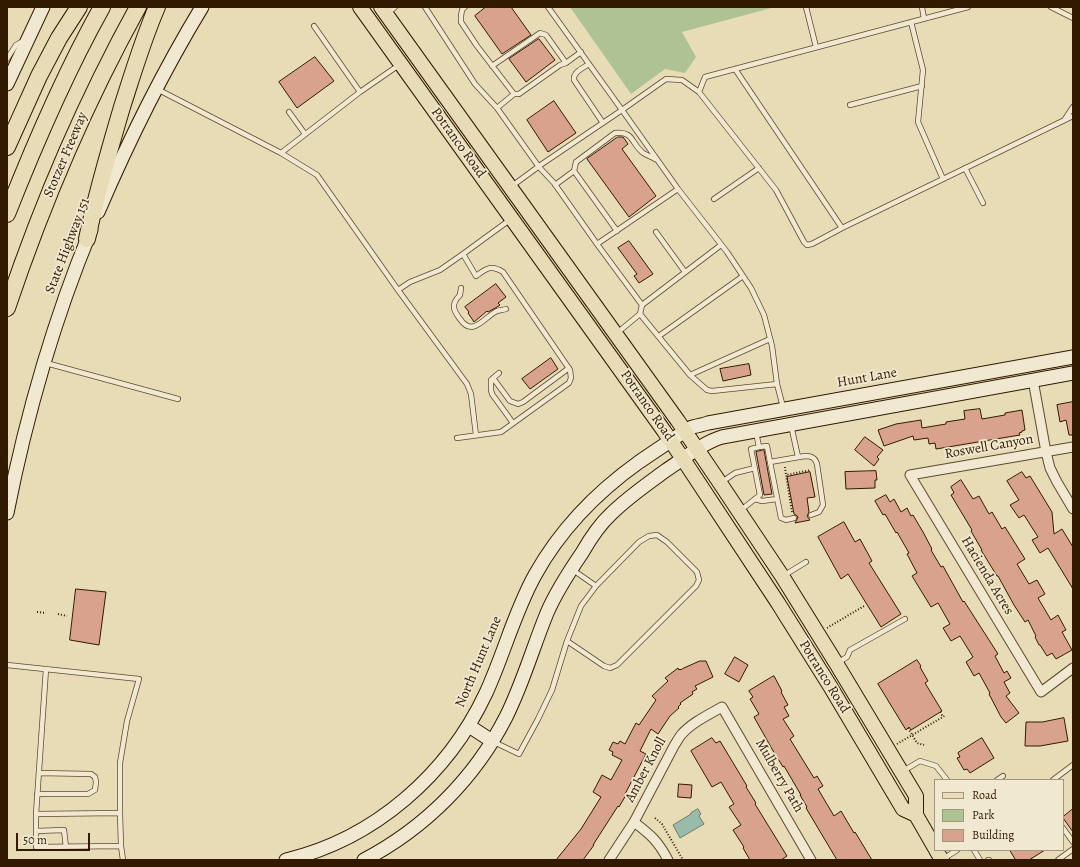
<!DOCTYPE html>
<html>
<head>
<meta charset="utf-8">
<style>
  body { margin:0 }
  #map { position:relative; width:1080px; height:867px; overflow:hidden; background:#e8dcb7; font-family:Alegreya,serif }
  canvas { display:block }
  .frame { position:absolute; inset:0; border:8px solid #311a00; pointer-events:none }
  .legend { position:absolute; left:934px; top:779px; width:130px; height:72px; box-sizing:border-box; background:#f0e8d0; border:1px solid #a4967d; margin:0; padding:5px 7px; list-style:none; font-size:12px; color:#311a00 }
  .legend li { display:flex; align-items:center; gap:8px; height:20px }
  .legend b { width:20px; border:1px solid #a4967d }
  .scale { position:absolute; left:16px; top:833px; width:74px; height:18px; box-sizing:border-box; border:2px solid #311a00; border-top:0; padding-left:5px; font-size:12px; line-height:14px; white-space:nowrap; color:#311a00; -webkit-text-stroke:3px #f0e8d0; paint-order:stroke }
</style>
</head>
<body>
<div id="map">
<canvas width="1080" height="867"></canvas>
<div class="frame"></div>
<ul class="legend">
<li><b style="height:5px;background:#e8dcb7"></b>Road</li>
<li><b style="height:11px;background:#afc293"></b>Park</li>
<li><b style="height:11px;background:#d9a28d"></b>Building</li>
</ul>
<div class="scale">50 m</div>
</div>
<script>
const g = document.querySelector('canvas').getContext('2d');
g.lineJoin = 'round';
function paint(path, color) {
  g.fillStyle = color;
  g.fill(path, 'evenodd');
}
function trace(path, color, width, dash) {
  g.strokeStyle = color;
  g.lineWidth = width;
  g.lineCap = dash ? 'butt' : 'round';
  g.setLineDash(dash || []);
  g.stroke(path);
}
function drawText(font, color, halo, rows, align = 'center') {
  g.font = font + ' Alegreya,serif';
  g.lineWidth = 3.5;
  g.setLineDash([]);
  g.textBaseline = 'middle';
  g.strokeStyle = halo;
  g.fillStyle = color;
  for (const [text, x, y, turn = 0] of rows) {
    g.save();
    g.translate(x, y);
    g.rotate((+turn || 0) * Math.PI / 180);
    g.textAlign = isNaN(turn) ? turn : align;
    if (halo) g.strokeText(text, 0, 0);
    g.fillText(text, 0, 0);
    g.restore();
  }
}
paint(new Path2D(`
  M570 7H775L682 32 696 57 685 73 665 69 631 94Z`), '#afc293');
const water = new Path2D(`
  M698 809 701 814 699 816 704 824 680 838 673 825 691 814V813Z`);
paint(water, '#98bca9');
trace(water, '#6f7b65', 1);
const building = new Path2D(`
  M486 7H511L531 35 502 54 475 16Z
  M539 39 555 60 526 82 509 59Z
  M315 57 334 81 297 108 279 82Z
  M554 101 576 133 548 152 527 120Z
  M618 137H623L628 144 622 149 656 196 629 217 587 159Z
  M629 241 653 274 639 283 634 276 637 274 618 248Z
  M496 284 506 297 498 303 500 305 497 307 488 312 487 311 474 322 468 313 469 312 465 307Z
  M551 358 558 369 530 389 522 379Z
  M749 364 751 375 723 381 720 369Z
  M1073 402V435H1069L1066 420 1060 422 1057 405Z
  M980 409 982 419 1005 415V413L1022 410 1025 430 1022 431V432L1019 433 1020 435 936 449 935 443 929 444 928 438 914 440 913 436 884 446 878 430 896 424 921 420 922 428 946 424V422L965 419 964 411Z
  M865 437 883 450 877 457 879 459 874 466 855 450Z
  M764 450 772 494 764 495 756 452Z
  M876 471 877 480H875V488L846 489 845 472Z
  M810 472 815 497 807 498 809 512 807 516 810 520 795 523 798 517 796 515 794 514 787 477Z
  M1022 472 1026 478 1030 476 1052 512 1054 534 1062 529 1073 547V589L1048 548 1040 553 1032 540 1038 537 1024 515 1019 518 1010 505 1019 500 1007 481Z
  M961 480 973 499 979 496 989 514 992 512 1002 529 1005 527 1025 559 1017 564 1029 584 1037 580 1045 594 1038 598 1051 620 1058 615 1066 630 1062 632 1072 650 1056 659 1052 653 1047 656 1040 645H1039L1035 637 1036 636 1028 620 1025 622 1014 605 998 576H997L981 550H982L971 531 972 530 951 495 954 493 951 487Z
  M886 495 890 502 894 499 901 512 907 508 911 516 913 515 923 532 932 549 931 550 941 567 943 566 963 602 964 601 998 654 995 656 1004 673 1007 671 1011 678 1004 682 1010 693 1006 696 1019 713 1006 723 1001 717 989 694 990 693 979 673 974 676 966 662 973 657 960 636 951 641 943 628 950 624 938 603 931 607 912 576 917 573 907 554 909 553 897 532 896 533 885 514 883 515 875 501Z
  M844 522 855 542 860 539 872 561 869 563 901 614 881 627 848 574 841 579 818 537Z
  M76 589 106 592 99 645 70 640Z
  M735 657 748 665 739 682 725 674Z
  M917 660 921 666 920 667 928 681 925 683 942 711 911 730 909 727 906 730 878 684Z
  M700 661H706L713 677 695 686 697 689 692 692 693 694 680 703 681 704 678 707 679 708 670 716 658 734 651 729 640 751 646 754 625 794 626 795 619 807 618 806 593 845H594L583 860H556L581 829 601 797 593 792 602 775 611 780 622 760 612 755 613 752 609 750 613 742 618 744 620 741 625 744 636 723 639 725 656 700 652 696 668 681 665 678 678 668 679 670 680 669 681 670 682 669Z
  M774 676 782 691 781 692 788 705 784 707 789 716 783 719 794 736 790 739 814 778 817 776 823 786 818 789 834 816 841 811 854 833 855 832 872 860H837L806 808 807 807 800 795H801L784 766 783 767 772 749 754 717 759 714 750 699 753 697 749 691Z
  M1064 718 1068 741 1040 746H1025L1026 722H1042Z
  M712 738 716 743 720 741 747 786 746 787 756 803 755 804 787 856 781 860H750L743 848 744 847 733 830 741 825 729 807 734 804 721 782 712 787 691 751Z
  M982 738 994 758 970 773 967 769 964 770 957 758 960 757 958 753Z
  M679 784 692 785 691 798 678 797Z
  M1073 809V832L1063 818V817Z
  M1010 850H1045L1029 860H1016Z`);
paint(building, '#d9a28d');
trace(building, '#311a00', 1);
const lane = new Path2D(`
  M425 7 475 84 497 108
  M465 7 462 10 461 16V22L477 46 514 94 497 108 539 167 554 183 597 244 678 189 727 252 751 288 764 315 772 346 777 384 783 407
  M806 7 816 47
  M922 7 924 19
  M968 7 705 77 699 92 776 190 804 242 807 245 812 244 842 228 1073 116
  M1051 7 1073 18
  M387 14 395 7
  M911 22 923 70 918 122 943 179
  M314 26 360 92
  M7 59 16 45 23 41
  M589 64C583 68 573 72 574 80L603 123
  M492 66 540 33 546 35 566 63 581 52
  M735 69 842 228
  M157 89 281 153 360 92 399 65
  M514 94H519L560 65 566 63
  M850 105 922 86
  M289 112 305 134
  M1065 119 1073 107
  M281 153 317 175 398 290 467 384 471 394 476 435
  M965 168 983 203
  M574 171 576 162 615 133C633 131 631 142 641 151 644 155 651 156 655 159
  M555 185 574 171 617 231
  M512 186 542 164 622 110 548 7
  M678 189 622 110 666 79 682 80 699 92
  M714 199 759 168
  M656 232 685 272
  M597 244 642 305
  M461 288 460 295C456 299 453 303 454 308 455 313 458 316 460 319 473 338 484 317 497 311 499 310 503 310 506 309
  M398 290 410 282 440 270 463 254 511 219
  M640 314 690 375 707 390 712 391 777 384
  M617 333 640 314 642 305 721 245
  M659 336 743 276
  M46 363 178 399
  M499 373 491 380V390L492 394 513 423
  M690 375 770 339
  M493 378 510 401 518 404 523 402 569 368
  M791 425 798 457
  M756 432 759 447 767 446 770 462
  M457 438 501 432 569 383 571 378 570 370 503 272C491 264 486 269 476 276L463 254
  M722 482 735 473 755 468
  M755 499 762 501 777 499
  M741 510 760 495 751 449 759 447
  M794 518 786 520 781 518 770 462 805 456C812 456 815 458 817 464L823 505 819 512 811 515
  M573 570 596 586
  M783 576 806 562
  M837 663 847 657 850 650 905 619
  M7 665 139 679 127 721 120 763V813L121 846
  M46 669 36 814V847L121 846 123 860
  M494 742 519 754 538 719 552 690 567 641 581 606 596 586 639 542 649 536 657 535 667 542 697 572 699 580 696 586 617 665 610 668 604 666 567 641
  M903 771 920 761 936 766 947 780
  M997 780 1003 776
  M1053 780 1073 765
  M37 794H88L95 790 96 782 95 777 91 774 39 773
  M36 814 120 813
  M1063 828 1073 842
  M36 831 64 830 66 847
  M974 850 980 860
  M943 859 957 850
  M988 860H989
  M1058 860 1073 849`);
const street = new Path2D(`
  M1033 380 1046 452 1050 468 1057 482 1073 509
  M1073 447 910 475 1041 692 1073 668
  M634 822C651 835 658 841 668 860
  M609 860 634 822 674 746C676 743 678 739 681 735 691 723 708 715 722 707L811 860`);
const secondary = new Path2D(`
  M7 84 43 7
  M98 212C128 142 162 73 202 7
  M7 513C26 417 53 322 91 230
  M469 726 492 741
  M286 860C375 839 448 774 486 693 504 654 514 613 535 575 560 530 597 492 639 462 651 454 664 445 676 437 681 434 686 430 692 427 697 426 702 425 708 423L1073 357
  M364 860C425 828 475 778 506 717 523 683 533 647 547 613 556 592 569 572 582 553 590 539 599 525 611 514 627 498 646 485 665 471 682 460 702 443 722 437L1073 373`);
const primary = new Path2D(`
  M360 7 664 431 683 459 778 603 830 686 903 809 916 815
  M381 7 678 421 720 483 782 576 836 663 916 796V815L935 848
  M936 850 942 860`);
const highway = new Path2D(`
  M7 147 39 76 59 38 79 7
  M7 214C35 143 65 73 102 7
  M87 239C96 195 109 151 122 107 133 73 143 39 157 7
  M7 308C42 204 85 103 138 7`);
trace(lane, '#5f4a2e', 6);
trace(street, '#5f4a2e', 11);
trace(secondary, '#311a00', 15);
trace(primary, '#311a00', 16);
trace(highway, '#311a00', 18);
trace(new Path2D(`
  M785 467 786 475
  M792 512 786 475 811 470
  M37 612 46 613
  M58 614 67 616
  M827 628 864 606
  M940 712 943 717
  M908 728 917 743 924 745
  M897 744 946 715
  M655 818 662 824 683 860`), '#311a00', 2, [1, 2]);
trace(lane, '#f0e8d0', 4.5);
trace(street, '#f0e8d0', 9);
trace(secondary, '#f0e8d0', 13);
trace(primary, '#e8dcb7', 14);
trace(highway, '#e8dcb7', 16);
drawText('14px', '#311a00', '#f0e8d0', [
  ["Potranco Road",458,143,54],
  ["Stotzer Freeway",66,155,-67],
  ["State Highway 151",68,246,-69],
  ["Hunt Lane",867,378,-10],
  ["Potranco Road",647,406,55],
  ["Roswell Canyon",989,447,-10],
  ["Hacienda Acres",987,576,59],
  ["North Hunt Lane",479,662,-67],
  ["Potranco Road",824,677,58],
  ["Amber Knoll",646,770,-62],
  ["Mulberry Path",779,776,60]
]);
</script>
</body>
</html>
